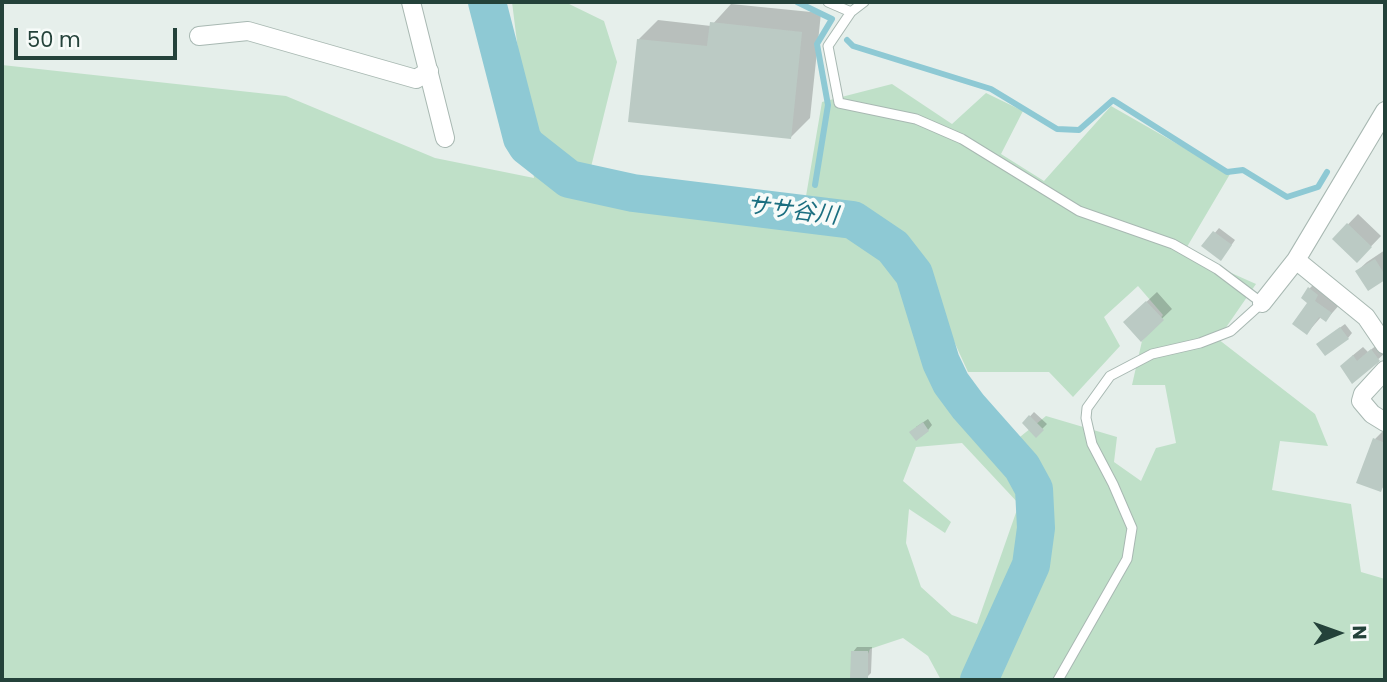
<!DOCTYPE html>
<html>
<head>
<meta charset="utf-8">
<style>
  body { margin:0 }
  #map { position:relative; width:1387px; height:682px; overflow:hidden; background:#e6efeb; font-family:Poppins,sans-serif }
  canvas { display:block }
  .frame { position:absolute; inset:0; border:4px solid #24423a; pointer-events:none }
  .north { position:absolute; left:1303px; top:598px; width:70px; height:70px; -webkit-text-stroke:5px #f7fbf9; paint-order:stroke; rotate:89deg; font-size:19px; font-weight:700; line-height:28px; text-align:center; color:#24423a }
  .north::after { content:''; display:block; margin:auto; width:24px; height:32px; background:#24423a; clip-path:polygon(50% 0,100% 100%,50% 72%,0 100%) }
  .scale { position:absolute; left:14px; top:28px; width:163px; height:32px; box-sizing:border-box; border:4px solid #24423a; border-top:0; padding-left:9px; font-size:21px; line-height:24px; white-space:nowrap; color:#24423a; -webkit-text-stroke:5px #f7fbf9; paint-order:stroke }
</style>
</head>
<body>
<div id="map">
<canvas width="1387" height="682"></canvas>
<div class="frame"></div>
<div class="north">N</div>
<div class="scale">50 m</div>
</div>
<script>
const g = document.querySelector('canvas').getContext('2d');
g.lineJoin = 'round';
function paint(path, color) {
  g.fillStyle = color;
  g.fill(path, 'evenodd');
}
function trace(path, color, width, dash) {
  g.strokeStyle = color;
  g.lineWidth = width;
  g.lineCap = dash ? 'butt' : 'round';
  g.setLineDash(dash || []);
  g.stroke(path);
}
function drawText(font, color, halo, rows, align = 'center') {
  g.font = font + ' Poppins,"Noto Sans JP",sans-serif';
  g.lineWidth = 7;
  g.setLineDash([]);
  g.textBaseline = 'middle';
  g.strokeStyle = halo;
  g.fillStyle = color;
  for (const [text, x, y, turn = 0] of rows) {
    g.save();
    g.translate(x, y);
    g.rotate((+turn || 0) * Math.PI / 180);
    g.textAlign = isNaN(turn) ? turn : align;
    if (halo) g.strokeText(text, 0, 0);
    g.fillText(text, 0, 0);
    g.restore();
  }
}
paint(new Path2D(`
  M512 2H565L604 21 617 62 590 171 805 202 822 102 892 84 952 124 986 93 1023 111 1001 154 1044 181 1111 106 1230 174 1184 252 1256 284 1218 339 1315 414 1328 446 1280 441 1272 490 1351 504 1361 572 1385 579V680H941L928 656 903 638 870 649 857 680H2V65L286 96 435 158 534 178ZM1138 286 1163 315 1142 341 1132 385H1165L1176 443 1156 448 1141 481 1114 462 1117 437 1046 416 1000 453 948 404 928 353 953 339 968 372H1049L1073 397 1120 346 1104 317ZM962 443 1019 504 977 624 952 615 921 587 906 543 909 509 945 533 951 522 903 481 916 447Z`), '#bfe0c8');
paint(new Path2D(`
  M731 4 821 13 810 118 791 137 638 40 658 20 711 26Z
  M1358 214 1381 236 1357 261 1334 239Z
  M1219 228 1235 240 1225 254 1204 246Z
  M1385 250V278L1368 289 1357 271 1367 262Z
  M1319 279 1341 303 1326 320 1321 317 1307 333 1309 289Z
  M1157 292 1172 309 1141 339 1125 322Z
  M1345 324 1352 333 1348 338 1323 340Z
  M1382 341 1385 353 1353 382 1352 356 1363 347 1368 352Z
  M1034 412 1047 424 1036 435 1024 423Z
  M928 419 932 425 928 430 916 427Z
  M1385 429V485L1380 490 1375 439Z
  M857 647H872L871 673 867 677 853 652Z`), '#0003');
trace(new Path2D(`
  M797 2 832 19 817 44 828 105 815 185
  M847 40 853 46 991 89 1057 129 1079 130 1113 100 1227 172 1243 170 1287 197 1318 187 1327 172`), '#8ec9d4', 6);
trace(new Path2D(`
  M487 2 522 138 527 146 569 179 633 193 853 220 893 247 914 274 941 362 951 383 968 406 1022 467 1034 489 1036 528 1031 565 979 680`), '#8ec9d4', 38);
paint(new Path2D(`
  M710 22 802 32 791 139 628 122 637 39 707 46Z
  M1347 223 1372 247 1357 263 1332 239Z
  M1213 231 1232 245 1221 261 1201 246Z
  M1375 259 1385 275V280L1368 291 1355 271Z
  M1308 287 1318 295 1315 301 1332 313 1326 322 1319 317 1307 335 1292 324 1307 303 1301 298Z
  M1146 301 1164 320 1141 342 1123 322Z
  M1340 327 1349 339 1325 356 1316 344Z
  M1371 349 1380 361 1352 384 1340 366 1353 355 1357 361Z
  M1029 415 1044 430 1036 438 1022 423Z
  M923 422 929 431 916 441 909 432Z
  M1373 438 1385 443V481L1381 492 1356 483Z
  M851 651H868V679H850Z`), '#bbcac4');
const lane = new Path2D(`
  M828 2 851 12 864 2
  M851 12 828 46 839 103 916 119 962 139 1079 211 1173 244 1217 269 1262 303 1231 331 1200 343 1152 354 1110 376 1087 408 1086 418 1092 444 1113 484 1132 528 1127 559 1058 680`);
const street = new Path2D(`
  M411 2 445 138
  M199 36 248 31 416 79 429 71
  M1296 260 1366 317 1385 345
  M1262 303 1296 260 1385 111
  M1385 370 1363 394 1361 401 1372 414 1385 422`);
trace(lane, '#a8b8b2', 11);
trace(street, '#a8b8b2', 20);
trace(lane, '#fff', 9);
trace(street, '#fff', 18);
drawText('italic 23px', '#1c6f80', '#f7fbf9', [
  ["ササ谷川",792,212,7]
]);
</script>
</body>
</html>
